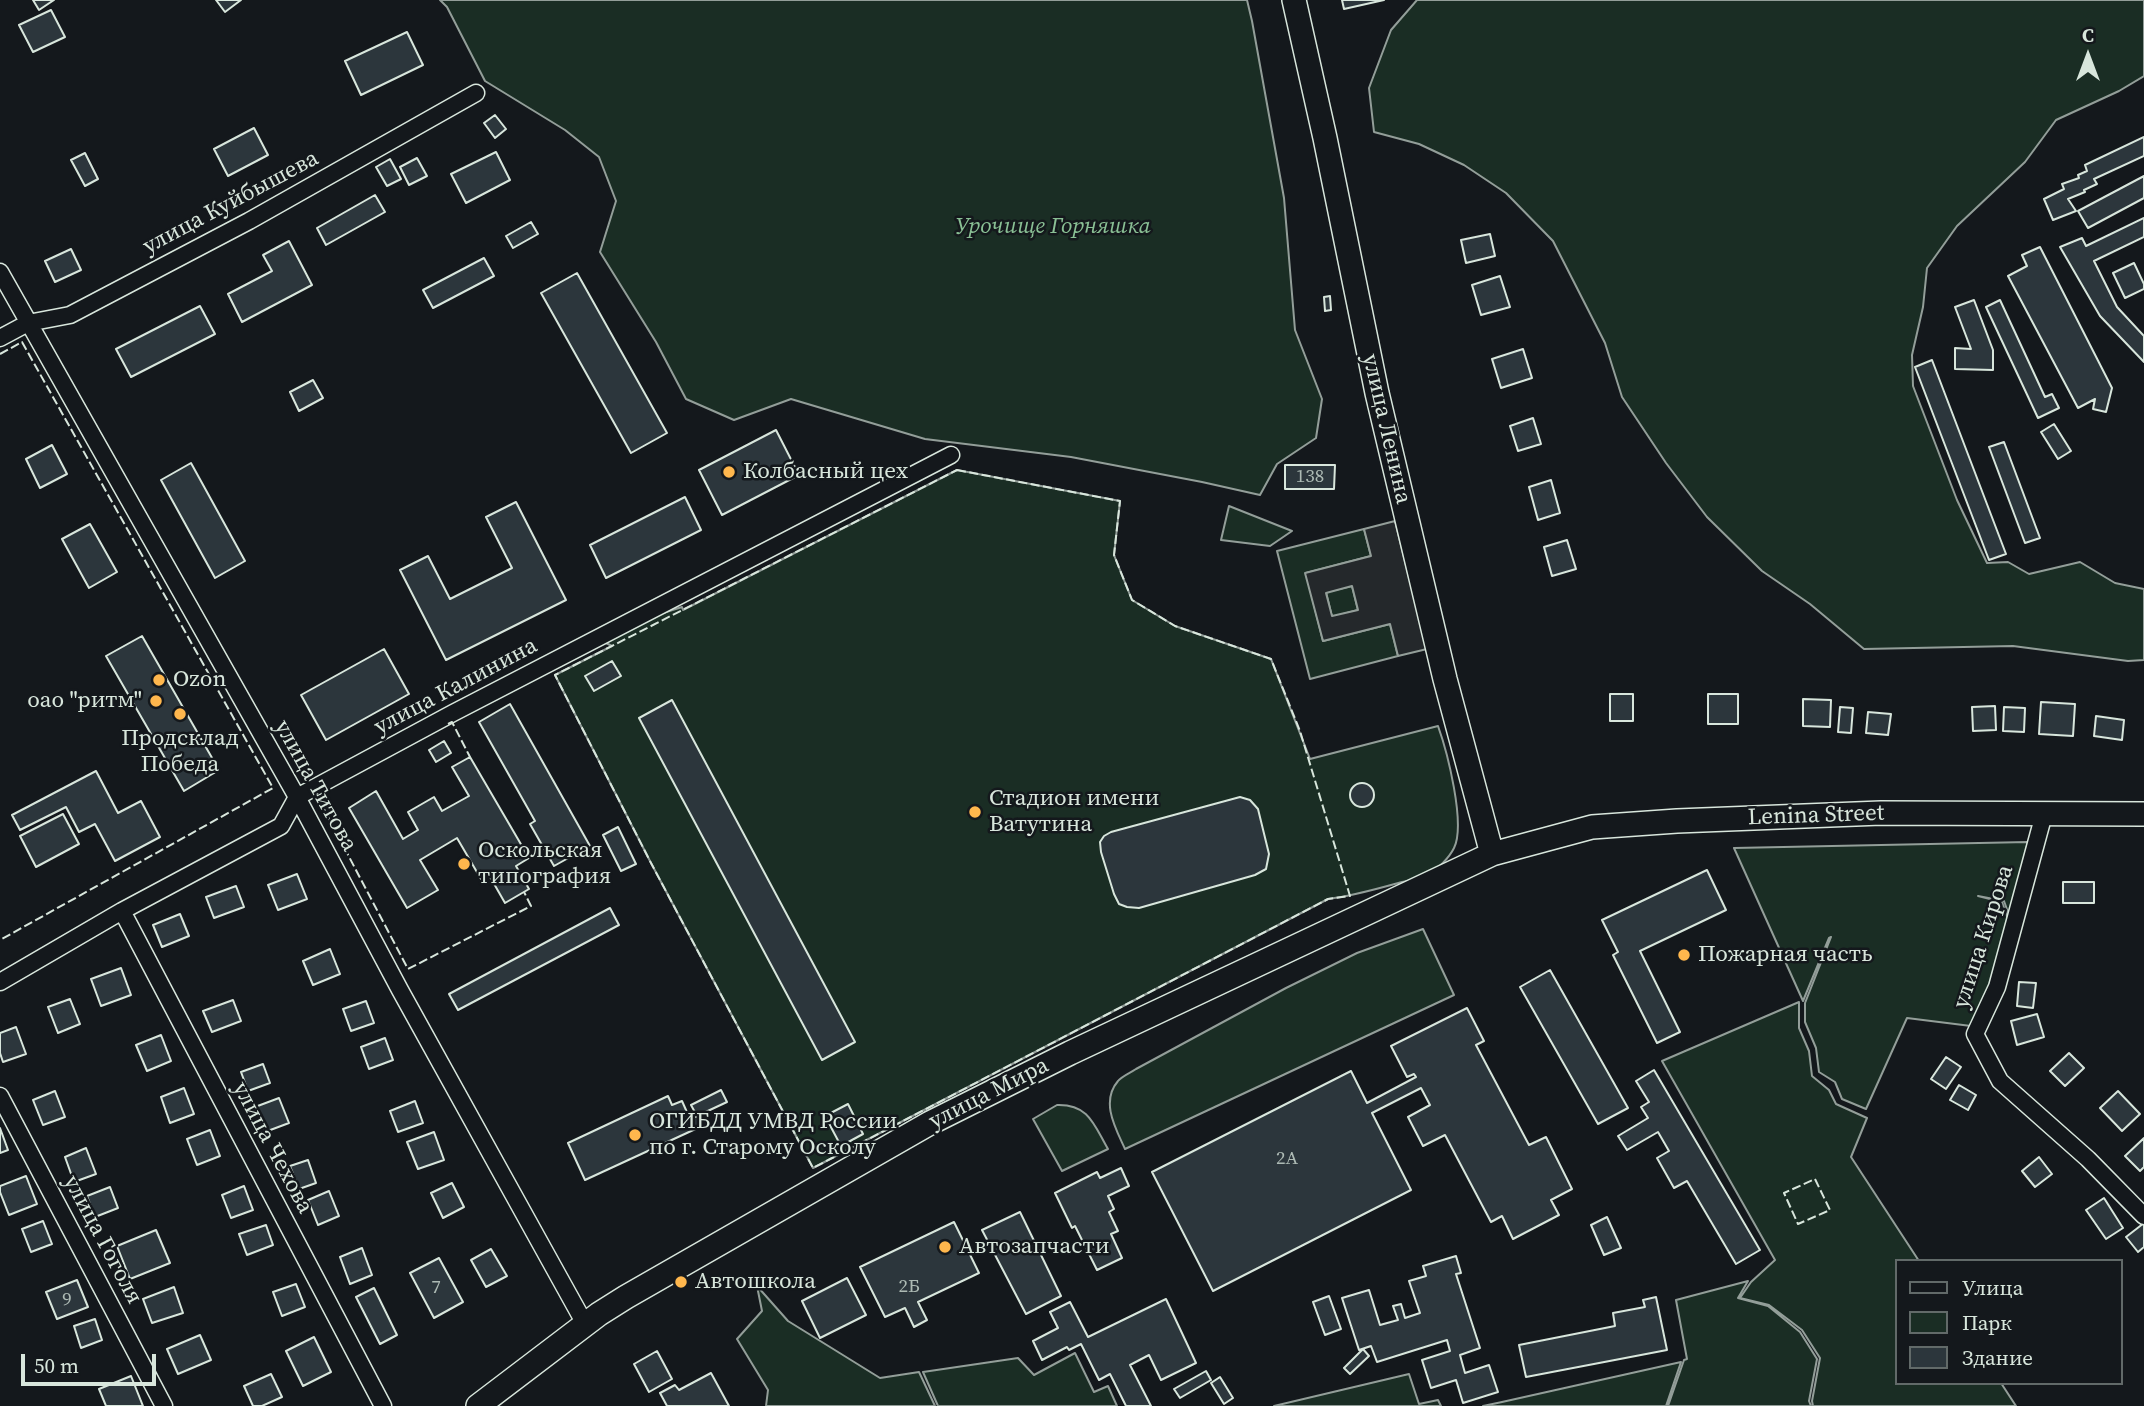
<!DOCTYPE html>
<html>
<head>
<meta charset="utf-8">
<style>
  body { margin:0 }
  #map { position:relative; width:2144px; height:1406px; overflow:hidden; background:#14181c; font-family:"Source Serif 4",serif }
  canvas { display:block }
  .legend { position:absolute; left:1895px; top:1259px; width:228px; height:126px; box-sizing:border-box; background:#14181c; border:2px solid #626a69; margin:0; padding:9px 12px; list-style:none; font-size:21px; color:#d8e6dc }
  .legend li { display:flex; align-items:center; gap:14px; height:35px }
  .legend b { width:35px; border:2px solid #626a69 }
  .north { position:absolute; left:2053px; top:21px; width:70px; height:70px; -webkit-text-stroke:5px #14181c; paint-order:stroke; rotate:0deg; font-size:19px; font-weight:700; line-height:28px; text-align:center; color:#d8e6dc }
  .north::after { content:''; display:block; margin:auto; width:24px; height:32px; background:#d8e6dc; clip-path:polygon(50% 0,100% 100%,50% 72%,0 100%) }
  .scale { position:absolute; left:21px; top:1354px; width:135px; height:32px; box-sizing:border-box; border:4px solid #d8e6dc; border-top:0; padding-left:9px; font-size:21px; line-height:24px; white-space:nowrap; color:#d8e6dc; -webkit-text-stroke:5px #14181c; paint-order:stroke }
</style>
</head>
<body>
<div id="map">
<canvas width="2144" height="1406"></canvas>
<ul class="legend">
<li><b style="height:9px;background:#14181c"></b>Улица</li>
<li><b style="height:19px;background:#1a2d24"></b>Парк</li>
<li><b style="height:19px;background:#2c363c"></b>Здание</li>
</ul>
<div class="north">С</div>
<div class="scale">50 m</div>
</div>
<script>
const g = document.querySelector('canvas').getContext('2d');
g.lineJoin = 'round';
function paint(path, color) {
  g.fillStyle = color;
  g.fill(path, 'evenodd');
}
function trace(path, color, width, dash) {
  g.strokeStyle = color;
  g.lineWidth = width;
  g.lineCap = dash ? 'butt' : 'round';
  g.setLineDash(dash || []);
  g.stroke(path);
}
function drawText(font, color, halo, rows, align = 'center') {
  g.font = font + ' "Source Serif 4",serif';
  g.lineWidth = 5;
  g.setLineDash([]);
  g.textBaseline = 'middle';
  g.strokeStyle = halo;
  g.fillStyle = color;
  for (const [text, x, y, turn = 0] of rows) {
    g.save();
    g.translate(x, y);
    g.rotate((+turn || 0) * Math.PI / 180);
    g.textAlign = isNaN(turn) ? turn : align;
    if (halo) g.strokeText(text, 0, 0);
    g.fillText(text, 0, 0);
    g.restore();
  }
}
const green = new Path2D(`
  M440 0H1247L1252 21 1284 198 1295 330 1322 399 1316 438 1277 464 1260 495 1202 482 1071 457 925 439 791 399 734 420 686 399 656 342 600 252 616 201 599 157 565 130 485 81 447 7Z
  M1417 0H2144V76L2119 91 2056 120 2025 162 1957 226 1927 268 1923 307 1912 355 1913 386 1957 500 1987 563 2008 562 2029 574 2080 562 2115 583 2144 589V660L2128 661 2013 646 1864 649 1810 604 1762 571 1707 517 1666 463 1622 397 1605 343 1553 241 1506 193 1464 165 1419 144 1374 132 1369 88 1391 30Z
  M957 470 1120 501 1114 555 1132 600 1175 626 1271 659 1310 759 1438 726C1447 751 1466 824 1454 848 1449 858 1438 869 1428 875 1421 879 1410 880 1402 882 1377 889 1353 896 1328 899L813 1168 651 863 555 675 612 646 606 643 638 621 682 607 683 610Z
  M1229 506 1292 531 1270 546 1221 540Z
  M1364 529 1371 556 1306 573 1323 641 1390 624 1398 656 1310 679 1277 551Z
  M1352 586 1358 610 1332 617 1326 592Z
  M2028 842 2009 915 2004 901 1978 896 2002 902 2008 919 1979 1027 1907 1018 1866 1109 1842 1099 1835 1082 1819 1072 1816 1048 1805 1022V1003L1831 937 1829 938 1803 1001 1734 848Z
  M1423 929 1454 995 1125 1149C1116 1129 1100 1102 1118 1081 1122 1076 1130 1073 1136 1069L1286 988 1357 953Z
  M1799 1002V1028L1809 1051 1812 1076 1829 1090 1836 1104 1867 1118 1851 1157 1919 1261H1897V1383H2001L2016 1406H1813L1812 1401 1820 1358 1802 1330 1769 1305 1740 1298 1751 1282 1775 1260 1662 1061Z
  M1057 1105C1089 1104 1094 1125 1108 1149L1062 1171 1033 1119Z
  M1748 1281 1738 1298 1768 1306 1800 1332 1817 1359 1809 1401 1811 1406H1668L1684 1360 1687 1359 1676 1300Z
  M757 1286 788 1321 880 1378 919 1372 935 1406H766L768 1390 737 1339 762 1311Z
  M1075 1353 1094 1392 1108 1386 1117 1406H938L923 1372 1018 1358 1034 1375Z
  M1681 1362 1666 1406H1483L1502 1402Z
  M1409 1374 1419 1404 1438 1400 1441 1406H1274Z`);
paint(green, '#1a2d24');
trace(green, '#939e99', 2);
const parking = new Path2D(`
  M1395 521 1427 649 1398 656 1390 624 1323 641 1305 573 1371 556 1364 529ZM1352 586 1358 610 1332 616 1326 593Z`);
paint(parking, '#24282b');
trace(parking, '#939e99', 2);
const building = new Path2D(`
  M33 0H54L39 10Z
  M216 0H241L225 12Z
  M1342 0H1384L1344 9Z
  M51 10 65 37 33 52 19 25Z
  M407 32 423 65 361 95 345 61Z
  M495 115 506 129 495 138 484 123Z
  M254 128 268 155 228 176 214 149Z
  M2144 137V156L2094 179 2097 184 2084 190 2085 192 2068 199 2076 211 2053 220 2044 199 2064 189 2062 184 2079 178 2078 175 2087 171 2085 165Z
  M496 152 510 180 466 203 451 174Z
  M85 153 98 179 85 186 71 160Z
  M417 158 427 176 409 185 400 167Z
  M390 159 401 179 387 186 376 167Z
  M2144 176V198L2088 228 2078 211Z
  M375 195 385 212 326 245 317 228Z
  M2144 218V237L2094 261 2117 307 2144 336V362L2100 316 2060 247 2082 238 2086 246Z
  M531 222 538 234 513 248 506 236Z
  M1490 234 1495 256 1466 263 1461 240Z
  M289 241 312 285 242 322 228 294 272 271 263 255Z
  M2040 247 2112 388 2106 412 2093 409 2095 399 2078 408 2008 276 2027 266 2022 255Z
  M71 249 81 270 55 282 45 261Z
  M484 258 494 276 433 308 423 290Z
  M2134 263 2144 284V289L2125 298 2113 273Z
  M577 273 667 433 631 453 541 293Z
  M1500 276 1510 307 1481 315 1472 285Z
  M1330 296 1331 310 1325 311 1324 297Z
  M1974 300 1993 350V370L1955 369V348L1971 349 1955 307Z
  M2000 300 2045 397 2052 394 2059 408 2038 418 1986 307Z
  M200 306 215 334 131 377 116 349Z
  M1523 349 1532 378 1501 388 1492 359Z
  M1932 360 2006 554 1989 560 1915 367Z
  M313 380 323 398 299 411 290 392Z
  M1533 418 1541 444 1518 451 1510 426Z
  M2054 424 2071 451 2058 459 2041 432Z
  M776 430 799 475 722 515 699 470Z
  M2004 442 2040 538 2025 543 1989 447Z
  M52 445 67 474 40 488 26 459Z
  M191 463 245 561 215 578 161 480Z
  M1285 465H1335L1334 489H1285Z
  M1551 480 1560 513 1538 520 1529 487Z
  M685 497 701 530 606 578 590 545Z
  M516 502 566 600 446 660 400 570 428 556 450 599 512 568 486 517Z
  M90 524 117 572 89 588 62 539Z
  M1567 540 1576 569 1552 576 1544 547Z
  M142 636 219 770 184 791 106 656Z
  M384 649 409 694 326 740 301 695Z
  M612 661 621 676 594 691 585 676Z
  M1610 694H1633V721H1610Z
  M1708 694H1738V724H1708Z
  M1803 699 1831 700 1830 727 1803 726Z
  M672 700 855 1042 822 1060 639 718Z
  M2041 702 2075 704 2073 736 2039 734Z
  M510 704 590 846 554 866 530 824 535 821 479 722Z
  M1995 706 1996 730 1973 731 1972 707Z
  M1840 707 1853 708 1851 733 1838 732Z
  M2004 707 2025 708 2024 732 2003 731Z
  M1868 712 1891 714 1888 735 1866 733Z
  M2096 716 2124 720 2122 740 2094 736Z
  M444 741 451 753 436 762 429 750Z
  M470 757 529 858 516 866 529 889 505 903 489 875 481 879 457 838 420 860 438 890 407 908 349 808 376 791 403 839 418 830 408 812 434 797 442 811 469 796 452 767Z
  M96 771 118 813 141 801 160 837 115 861 95 824 79 832 66 807 20 830 12 815Z
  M1350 795a12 12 0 1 1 24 0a12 12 0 1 1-24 0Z
  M1240 797 1250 800 1258 809 1269 854 1266 869 1255 875 1139 908 1127 907 1119 904 1114 894 1101 852 1100 842 1104 836 1111 832Z
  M63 814 79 844 36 867 20 836Z
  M618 827 636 864 621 871 603 835Z
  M1707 870 1726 910 1640 951 1680 1032 1657 1043 1613 955 1618 952 1602 920Z
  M297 874 307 899 278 910 268 885Z
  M2063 882H2094V903H2063Z
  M236 886 244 907 214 918 206 897Z
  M610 908 619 925 458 1010 449 994Z
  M180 914 189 936 162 947 153 925Z
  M330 949 340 974 313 985 303 961Z
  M121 968 131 995 101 1006 91 979Z
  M1550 970 1628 1108 1598 1124 1520 987Z
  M2019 982 2036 983 2033 1008 2017 1006Z
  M70 999 80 1024 58 1033 48 1007Z
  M233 1000 241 1021 212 1032 203 1011Z
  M366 1001 374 1023 351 1031 343 1009Z
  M1467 1008 1484 1041 1476 1045 1529 1145 1546 1137 1572 1189 1551 1200 1559 1215 1513 1239 1502 1216 1491 1222 1445 1135 1423 1146 1408 1117 1430 1105 1421 1088 1372 1113 1411 1190 1213 1291 1152 1172 1351 1071 1367 1103 1416 1077 1414 1074 1407 1077 1391 1046Z
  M2037 1014 2044 1037 2017 1045 2011 1021Z
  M16 1027 26 1054 3 1062 0 1053V1033Z
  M161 1035 171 1061 147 1071 136 1045Z
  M385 1038 393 1060 369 1069 361 1047Z
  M2069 1053 2084 1068 2065 1086 2050 1071Z
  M1946 1057 1961 1067 1946 1089 1931 1079Z
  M263 1064 270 1083 248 1091 241 1072Z
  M1654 1070 1760 1250 1736 1264 1687 1181 1674 1188 1657 1158 1669 1151 1658 1132 1627 1150 1618 1136 1648 1118 1641 1107 1649 1102 1636 1081Z
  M1959 1085 1976 1095 1968 1110 1950 1100Z
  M184 1088 194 1114 170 1123 161 1097Z
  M721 1090 727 1102 697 1116 691 1105Z
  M55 1091 65 1117 43 1125 33 1100Z
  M2118 1091 2140 1114 2122 1131 2100 1108Z
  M668 1096 672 1105 682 1101 690 1119 697 1116 702 1126 585 1180 568 1143Z
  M279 1098 289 1123 265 1132 255 1107Z
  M415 1101 423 1123 398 1132 390 1111Z
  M848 1104 863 1134 841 1146 825 1116Z
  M0 1128 8 1150 0 1153Z
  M210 1130 220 1156 197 1165 187 1139Z
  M434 1132 444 1160 418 1169 407 1142Z
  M2144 1138V1167L2140 1171 2125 1156Z
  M86 1148 96 1174 74 1182 65 1157Z
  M2039 1157 2052 1174 2035 1187 2022 1171Z
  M308 1160 316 1183 299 1189 290 1166Z
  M1121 1168 1129 1186 1108 1196 1114 1209 1109 1212 1118 1231 1111 1234 1122 1258 1097 1270 1075 1226 1072 1228 1055 1193 1097 1172 1100 1178Z
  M26 1176 37 1204 9 1215 0 1192V1186Z
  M452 1183 464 1207 443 1218 431 1193Z
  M244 1186 253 1210 231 1218 222 1195Z
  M110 1187 118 1208 95 1217 87 1196Z
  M329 1191 339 1216 318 1225 308 1200Z
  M2104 1198 2123 1228 2106 1239 2086 1210Z
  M1020 1212 1061 1296 1026 1314 982 1230Z
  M1607 1217 1621 1248 1604 1255 1591 1225Z
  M43 1221 52 1244 31 1252 22 1229Z
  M954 1222 979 1273 918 1302 927 1320 914 1327 905 1308 885 1317 860 1267Z
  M2144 1223V1247L2138 1252 2126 1237Z
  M266 1225 273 1245 247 1255 239 1234Z
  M156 1230 170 1263 130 1279 117 1246Z
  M362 1248 372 1275 350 1284 340 1257Z
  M491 1249 507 1276 486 1287 471 1260Z
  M1456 1256 1461 1273 1456 1274 1480 1348 1460 1355 1465 1373 1489 1365 1498 1392 1463 1403 1456 1380 1431 1388 1422 1360 1450 1351 1447 1340 1377 1362 1371 1346 1359 1350 1342 1298 1369 1290 1380 1325 1398 1320 1393 1306 1401 1304 1405 1318 1420 1313 1409 1281 1426 1276 1423 1266Z
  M439 1258 463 1302 434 1318 410 1273Z
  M847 1278 866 1315 820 1338 802 1301Z
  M77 1280 88 1307 57 1319 46 1292Z
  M296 1284 305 1307 282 1316 273 1292Z
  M174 1287 183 1313 152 1323 143 1299Z
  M374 1288 397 1335 380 1344 356 1297Z
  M1329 1296 1341 1329 1325 1335 1313 1302Z
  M1656 1297 1667 1350 1526 1377 1519 1345 1615 1326 1613 1313 1645 1307 1643 1300Z
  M1166 1299 1196 1363 1161 1380 1149 1355 1130 1365 1151 1406H1126L1110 1374 1099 1380 1081 1344 1069 1350 1067 1347 1042 1360 1033 1341 1058 1328 1050 1312 1070 1302 1088 1337Z
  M95 1319 102 1340 81 1348 74 1326Z
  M200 1335 211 1360 178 1374 167 1349Z
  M314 1337 331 1372 303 1386 286 1351Z
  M1363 1349 1369 1356 1350 1374 1344 1368Z
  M657 1351 672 1379 649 1392 634 1364Z
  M1206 1371 1211 1380 1180 1398 1174 1389Z
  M711 1373 729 1406H667L660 1393 675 1385 679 1390Z
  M271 1374 282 1397 262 1406H253L244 1386Z
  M131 1376 143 1406H106L99 1389Z
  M1220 1377 1233 1398 1224 1404 1211 1383Z`);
paint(building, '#2c363c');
trace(building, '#d8e6dc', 2);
const minor = new Path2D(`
  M0 272 297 797 400 990 585 1324
  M0 338 28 323 70 315 249 221 476 93
  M2044 814 1997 987 1975 1034 2000 1081 2088 1159 2144 1216
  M122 911 383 1406
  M0 982 122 911 281 826 297 797 453 713 951 455
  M0 1096 164 1406`);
const secondary = new Path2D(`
  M1294 0 1325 138 1377 393 1445 679 1492 854
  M478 1406 599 1314 626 1297 930 1123 1070 1053 1492 854 1592 827 1677 821 1881 813 2144 814`);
trace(minor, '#d8e6dc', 19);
trace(secondary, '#d8e6dc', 26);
trace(minor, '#14181c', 16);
trace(secondary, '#14181c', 23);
trace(new Path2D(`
  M0 354 22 342 273 788 0 940
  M957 470 1120 501 1114 555 1132 600 1175 626 1271 659 1300 731 1350 896 1328 899 813 1168 651 863 555 675Z
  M448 724 452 722 470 757
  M318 793 316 794 408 969 531 906 524 892
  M1815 1179 1830 1210 1798 1224 1784 1193Z`), '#d8e6dc', 2, [9, 3.5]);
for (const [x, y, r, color] of [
  [729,472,7,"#ffb74d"],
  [159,680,7,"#ffb74d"],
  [156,701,7,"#ffb74d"],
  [180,714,7,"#ffb74d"],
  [975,812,7,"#ffb74d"],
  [464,864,7,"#ffb74d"],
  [1684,955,7,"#ffb74d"],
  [635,1135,7,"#ffb74d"],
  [945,1247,7,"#ffb74d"],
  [681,1282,7,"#ffb74d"]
]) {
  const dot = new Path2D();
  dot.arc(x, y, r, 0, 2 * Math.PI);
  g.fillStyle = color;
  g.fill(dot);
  trace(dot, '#14181c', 2.5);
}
drawText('19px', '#adbab4', null, [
  ["138",1310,477],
  ["2А",1287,1159],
  ["2Б",909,1287],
  ["7",436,1288],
  ["9",67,1300]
]);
drawText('23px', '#d8e6dc', '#14181c', [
  ["улица Куйбышева",231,203,-28],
  ["улица Ленина",1386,429,77],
  ["улица Калинина",456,687,-28],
  ["улица Титова",315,786,61],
  ["Lenina Street",1816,816,-2],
  ["улица Кирова",1984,937,-72],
  ["улица Мира",989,1094,-27],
  ["улица Чехова",272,1148,62],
  ["улица Гоголя",102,1240,62]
]);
drawText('italic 23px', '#8ac095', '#14181c', [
  ["Урочище Горняшка",1053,227]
]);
drawText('23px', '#d8e6dc', '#14181c', [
  ["Колбасный цех",743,472],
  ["Ozon",173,680],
  ["оао \"ритм\"",142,701,"right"],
  ["Продсклад",180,739,"center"],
  ["Победа",180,765,"center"],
  ["Стадион имени",989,799],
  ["Ватутина",989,825],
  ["Оскольская",478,851],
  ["типография",478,877],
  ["Пожарная часть",1698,955],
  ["ОГИБДД УМВД России",649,1122],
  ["по г. Старому Осколу",649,1148],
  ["Автозапчасти",959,1247],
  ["Автошкола",695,1282]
], 'left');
</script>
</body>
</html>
